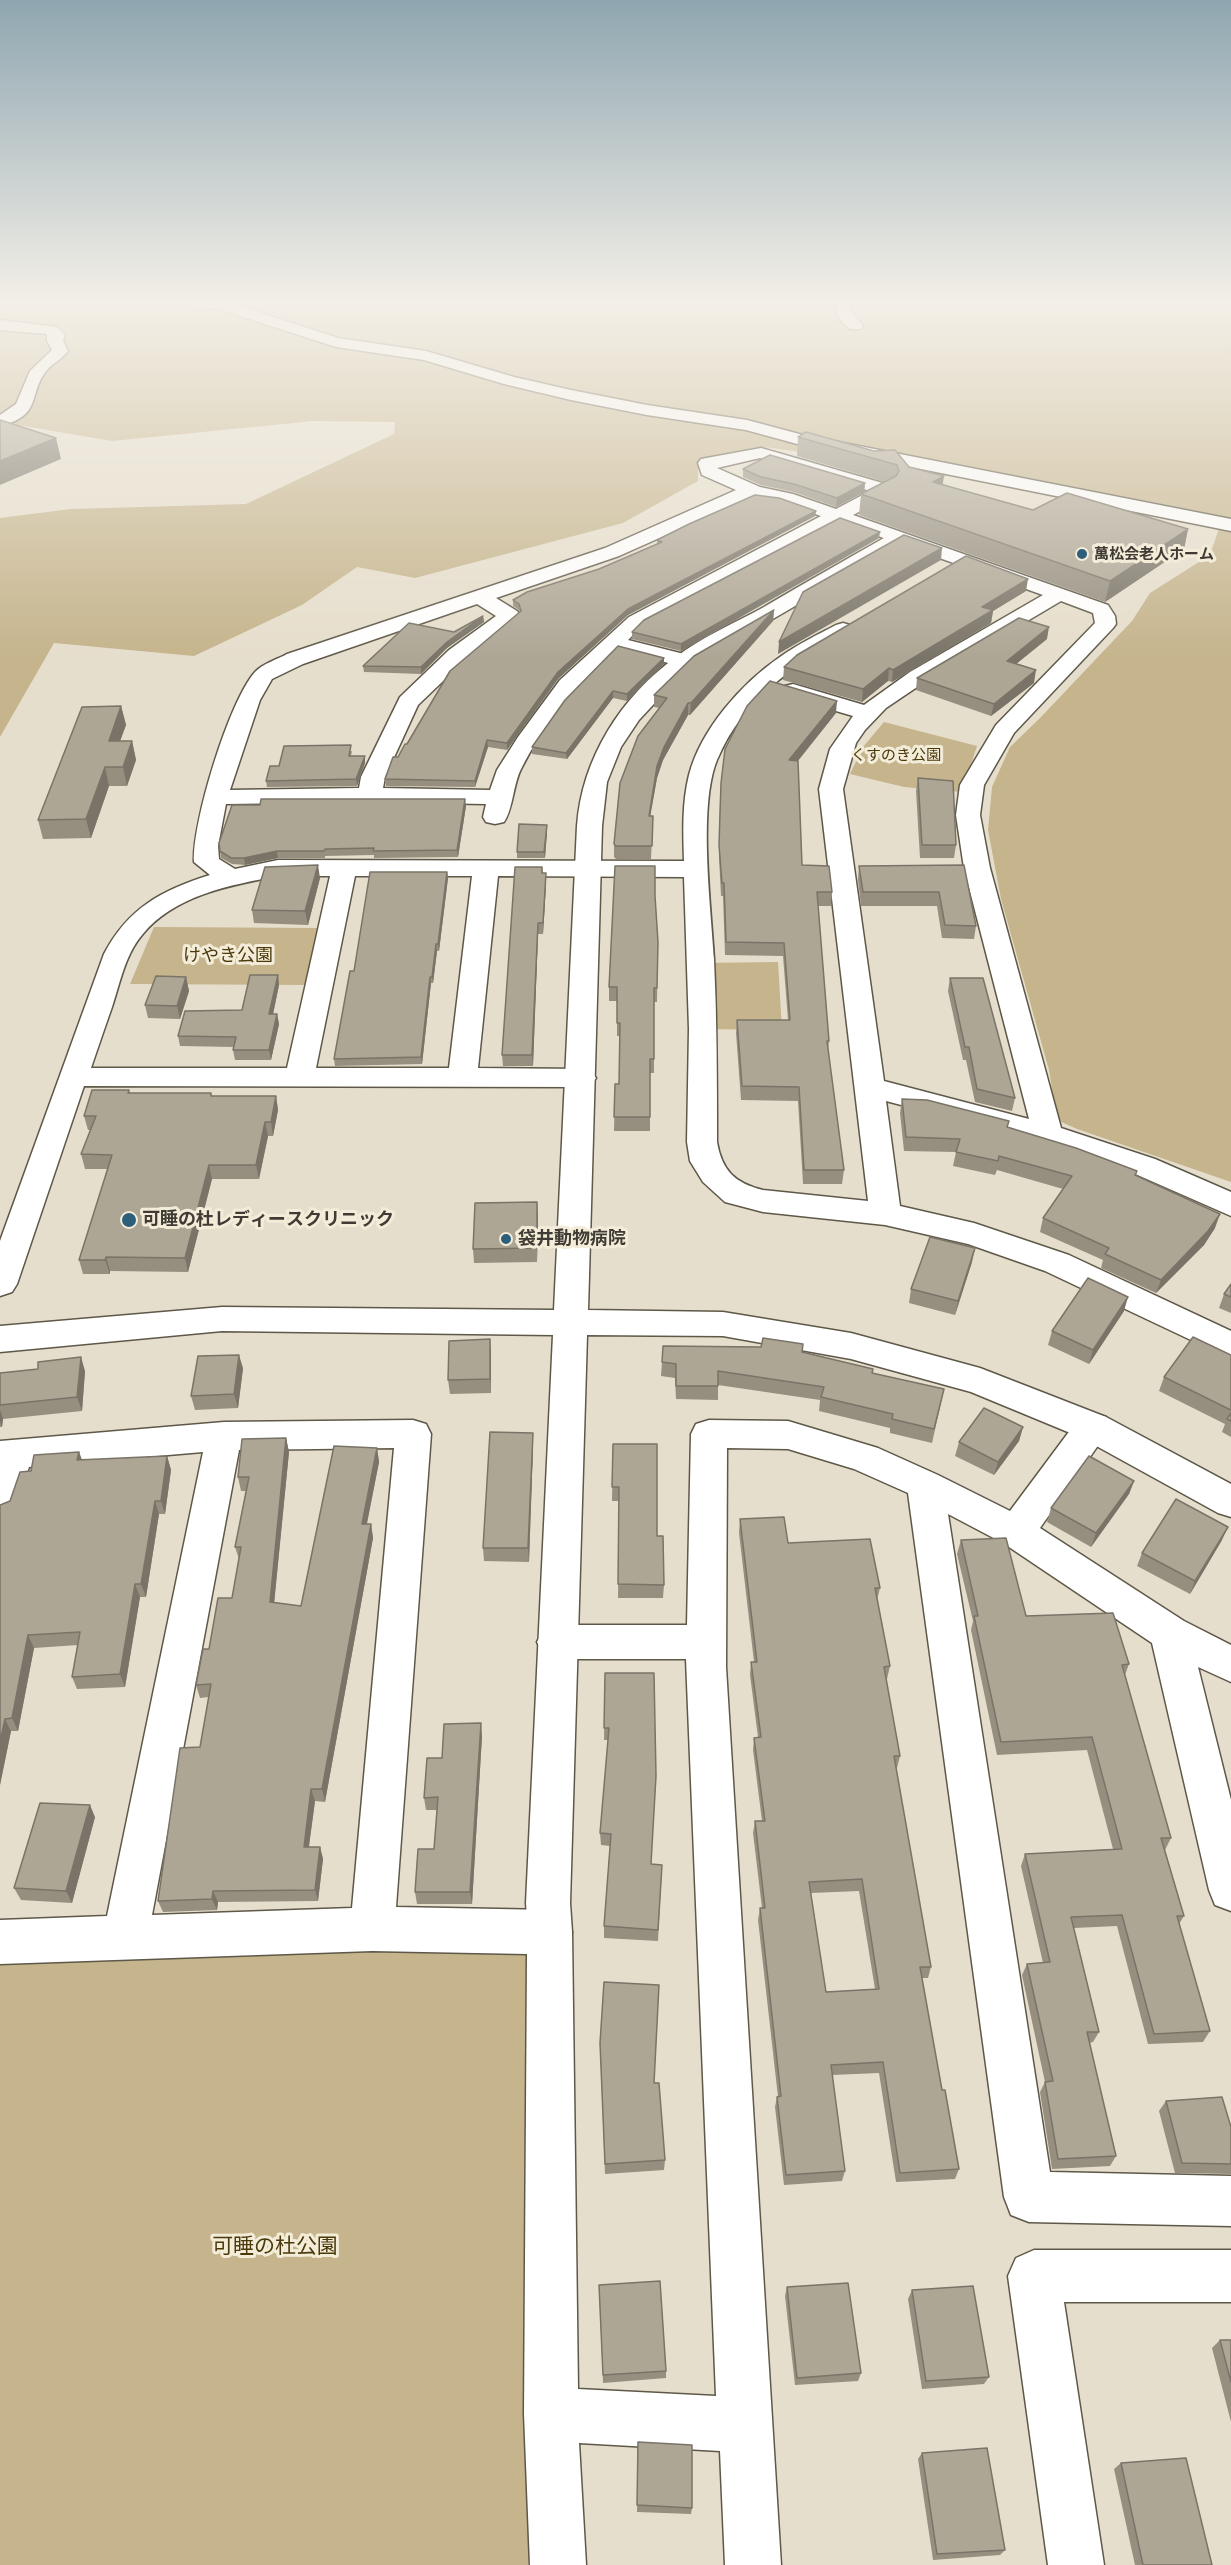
<!DOCTYPE html>
<html>
<head>
<meta charset="utf-8">
<style>
  body { margin:0 }
  canvas { display:block; background:#e6decc }
</style>
</head>
<body>
<canvas width="1231" height="2565"></canvas>
<script>
const g = document.querySelector('canvas').getContext('2d');
g.lineJoin = 'round';
function paint(path, color) {
  g.fillStyle = color;
  g.fill(path, 'evenodd');
}
function trace(path, color, width, dash) {
  g.strokeStyle = color;
  g.lineWidth = width;
  g.lineCap = dash ? 'butt' : 'round';
  g.setLineDash(dash || []);
  g.stroke(path);
}
function drawText(font, color, halo, rows, align = 'center') {
  g.font = font + ' Quicksand,"Noto Sans JP",sans-serif';
  g.lineWidth = 6;
  g.setLineDash([]);
  g.textBaseline = 'middle';
  g.strokeStyle = halo;
  g.fillStyle = color;
  for (const [text, x, y, turn = 0] of rows) {
    g.save();
    g.translate(x, y);
    g.rotate((+turn || 0) * Math.PI / 180);
    g.textAlign = isNaN(turn) ? turn : align;
    if (halo) g.strokeText(text, 0, 0);
    g.fillText(text, 0, 0);
    g.restore();
  }
}
paint(new Path2D(`
  M0 300H1231V1182L1077 1129 1057 1120 1049 1070 1001 899 988 830 992 787 1010 747 1040 718 1132 621 1150 593 1210 555 1221 522 1031 485 765 447 698 460V481L623 523 415 578 357 567 302 605 194 656 54 643 0 737V518L71 509 246 504 394 434 395 422 313 421 112 441 0 422Z
  M884 722 977 746 962 792 904 787 850 774 863 747Z
  M154 927 320 928 309 985 130 984Z
  M778 962 782 1030 703 1029 701 963Z
  M550 1932 551 2414 528 2565H0V1942Z`), '#c5b48c');
const street = new Path2D(`
  M164 300H221L338 338 426 351 514 377 571 390 647 405 747 420 803 435 1231 519V531L801 445 746 430 647 415 571 400 504 384 424 360 336 347 219 309 171 304Z
  M837 300H851V311L863 326 860 329H850C840 321 834 313 837 300Z
  M0 320 57 327 65 335 63 341 68 351C62 359 53 363 47 370 27 394 44 415 0 426V415L16 404 30 371 52 350 47 341V334L0 330Z
  M761 448 893 486 895 490 893 494 853 515 1108 605 1115 616 1116 624 1113 628 1014 733 984 785 980 815 990 868 1061 1128 1155 1159 1231 1192V1216L1133 1173 1038 1141 886 1101 900 1206 974 1223 1069 1255 1231 1331V1359L1045 1271 968 1244 885 1225 763 1212 725 1202 703 1182 690 1161 687 1142 689 1029 684 877 498 876 478 1068 581 1069 591 1071 596 1078 591 1085 581 1087 84 1086 17 1284 12 1292 0 1296V1241L104 954C128 908 162 890 210 875L194 862C192 823 229 701 255 672 262 664 278 659 287 654L605 548 736 490 702 475 698 463 701 459ZM760 458 870 491 836 509 793 494 760 487 717 468ZM749 498 779 502 821 516 629 617 560 680 518 737 497 770 490 790 383 788 385 777 418 705 465 660 520 615 517 611 496 598 619 556ZM839 522 1043 595 910 672 864 705 793 684 785 686 782 691 785 696 853 716 830 749 819 789 868 1201 763 1190C735 1183 722 1171 717 1142 717 1081 717 1020 714 959 711 907 698 806 717 760 744 696 794 667 850 633L853 629 850 625 843 623 836 625C817 635 798 644 780 657 742 683 701 729 689 775 682 803 683 832 684 861L278 860 235 869 219 859 218 846 226 804 369 802 486 804 483 817 486 822 495 824 504 822C513 809 513 785 521 769 544 723 580 685 617 650L684 667 692 666 695 661 692 656 628 640 643 625ZM1061 601 1093 613 1095 623 996 725 960 785 956 815 964 868 1029 1119 884 1081 843 789 856 743 865 730 886 708 926 681ZM477 604 496 616 449 650 400 697 361 777 359 788 230 790 260 700 272 679 303 664ZM278 876H330L287 1068H91C98 1047 105 1027 112 1007 120 983 125 955 142 935 174 895 231 885 278 876ZM355 876H472L449 1068H316Z
  M1093 1413 1106 1417 1111 1427 1040 1528 1184 1621 1231 1645V1682L1198 1667 1231 1800V1911L1215 1905 1209 1890 1152 1643 1003 1543 948 1514 1050 2172 1231 2176V2226L1029 2222 1011 2215 1004 2197 908 1493 854 1469 788 1449 727 1448 726 1667 781 2565H725L720 2451 579 2443 586 2565H530L524 2414 527 1954 372 1951 0 1964V1920L107 1916 203 1452 29 1467 13 1514 0 1518V1441L224 1422 413 1420 426 1424 431 1434 396 1907 550 1910 566 1916 572 1932 578 2389 716 2396 686 1659H557L543 1654 537 1642 543 1630 557 1625H687L691 1434 696 1424 709 1420 788 1421 878 1448 938 1475 1010 1511 1080 1417ZM394 1448 352 1908 152 1915 239 1450Z
  M1034 2250H1231V2302H1064L1104 2565H1048L1008 2276 1016 2258Z`);
const secondary = new Path2D(`
  M898 532 905 534 908 538 905 542 692 666 678 678 639 720 621 747 607 782 602 826 588 1310 723 1312 851 1333 980 1368 1106 1417 1231 1484V1517L1218 1513 1080 1437 971 1392 851 1359 723 1336 587 1335 570 1903 572 1932 566 1948 550 1954 534 1948 528 1932 526 1903 553 1335 222 1331 0 1352V1326L222 1307 554 1310 577 826C582 758 621 697 676 657 702 637 735 623 764 607 806 582 849 558 891 534Z`);
trace(street, '#5e5848', 3);
trace(secondary, '#5e5848', 3);
paint(street, '#fff');
paint(secondary, '#fff');
paint(new Path2D(`
  M798 437 909 467 942 485 1033 510 1188 529 1184 549 1105 602 859 515 861 494 885 482 797 456Z
  M743 469 865 483 864 492 836 507 794 492 761 485 743 477Z
  M816 511 815 516 628 615 558 679 507 750 488 747 475 787 386 786 385 779 398 757 407 744 520 612 519 610 513 606V600L599 569 657 544V540Z
  M879 538 681 651 632 639V632Z
  M1026 591 993 611 991 623 892 682 888 681 862 702 783 680 784 667Z
  M774 610 773 621 690 715H688L663 760 657 778 650 816H653L651 859H616L614 857V844L660 708 654 707V695Z
  M483 616 484 622 447 648 421 674 364 672 363 666 454 632Z
  M1047 639 1016 664 1034 683 991 716 916 690 917 678Z
  M664 658V664L627 701 613 698 567 759 532 754V747L565 700Z
  M121 706 126 725 120 741H132L136 760 127 786H109L91 838 43 839 38 820Z
  M836 713 798 761 802 865 832 892 831 906H818L829 1041 828 1049 844 1170 842 1184H803L798 1101 741 1100 736 1033 737 1020H788L783 956 725 955 723 896H721L719 858 720 796Z
  M352 751 351 756 365 763 357 786 267 787 266 781 279 766Z
  M918 778 956 845 954 858H920L916 791Z
  M466 806 458 857 374 858V855L325 856V858H278L245 865 232 864 221 858 220 851Z
  M547 832 545 858H517V852Z
  M964 865 976 926 974 939 942 938 937 906H861L858 880 859 866Z
  M542 867 543 873H546V884L543 934H538L533 1066H503L502 1055Z
  M447 872 448 878 439 951H437L433 983H431L422 1064 335 1066 334 1059 354 971Z
  M320 878 308 925 254 923 252 910Z
  M655 896 658 942 657 1002H654V1073H650V1131H614L615 1084H619L620 1036H617V1001H609V987Z
  M278 975 279 985 273 1014H277L279 1024 271 1060H235L233 1050 234 1047 180 1046 178 1036 242 1010Z
  M186 977 189 991 180 1019 148 1018 145 1005Z
  M950 978 1015 1098 1012 1111 975 1102 966 1060H963L948 991Z
  M129 1090 130 1093H211L212 1096H276L278 1110 273 1136H268L259 1179H212L188 1272 110 1271V1274H83L79 1260 108 1169H85L81 1154 91 1130H88L84 1116Z
  M902 1099 1008 1127 1137 1171 1136 1175 1215 1228 1204 1245 1156 1293 1101 1268 1103 1260 1040 1232 1043 1218 1063 1189 997 1170 995 1175 953 1166 956 1152 904 1151 900 1113Z
  M538 1216 537 1262 474 1263 473 1249Z
  M972 1262 955 1315 909 1303 911 1289Z
  M1231 1284V1313L1219 1308 1224 1294Z
  M1124 1311 1089 1364 1048 1345 1052 1331Z
  M490 1339 491 1393 450 1394 448 1380Z
  M802 1353 872 1373 941 1403 932 1443 890 1433V1428L819 1411 820 1400 718 1385V1400L676 1399 675 1378 661 1376 662 1362Z
  M1231 1355V1437L1222 1432 1225 1424 1159 1391 1164 1377Z
  M243 1368 238 1408 195 1410 191 1396Z
  M85 1371 82 1411 3 1419 2 1427H0V1373Z
  M1023 1427 1019 1441 994 1475 955 1456 959 1442Z
  M286 1438 289 1452 274 1602 301 1606 377 1448 379 1462 367 1524H371L373 1538 325 1802 315 1801 309 1847H320L323 1859 318 1901 218 1902 217 1910 163 1912 158 1901 200 1747 209 1697 200 1698 196 1685 209 1649 232 1598 239 1559 235 1547 246 1491H241L238 1477Z
  M613 1444 657 1536 664 1585 663 1598H618L619 1501H612Z
  M533 1447 529 1562 484 1561 483 1548Z
  M79 1452 82 1460 167 1456 171 1470 165 1514H159L146 1597H140L125 1687 77 1689 72 1677 78 1645 34 1648 18 1731H11L0 1785V1505L10 1501 31 1471Z
  M1134 1481 1129 1494 1091 1547 1047 1522 1051 1508Z
  M740 1519 880 1588 877 1600 890 1666 887 1679H886L900 1756 897 1768 896 1769 931 1967 928 1978H922L942 2090 959 2169 955 2179 896 2182 879 2073 832 2075 845 2171 842 2181 784 2185 775 2107 777 2097H778L758 1920 760 1908H762L753 1833 755 1821H762L753 1750 754 1738 758 1737 750 1675 751 1662H754L739 1533ZM859 1891 875 1989 826 1992 811 1893Z
  M961 1540 1026 1616 1129 1664 1125 1675 1171 1838 1165 1850 1184 1916 1179 1924 1210 2031 1203 2042 1148 2044 1117 1926 1074 1928 1099 2032 1093 2042 1089 2043 1116 2156 1110 2166 1052 2169 1040 2092 1045 2082 1022 1975 1027 1964 1043 1963 1021 1866 1025 1854 1113 1849 1087 1750 997 1755 971 1630 973 1621 957 1554Z
  M1222 1540 1190 1594 1137 1566 1142 1553Z
  M605 1673 651 1864 662 1865 658 1941 604 1938V1926L610 1846 601 1845 600 1833 608 1740H604Z
  M482 1736 472 1904H417L415 1892 434 1849 437 1810H426L424 1798 442 1758Z
  M95 1817 72 1903 21 1900 14 1888Z
  M600 2043 655 2083 665 2160 664 2170 605 2174Z
  M1166 2101 1231 2127V2174L1175 2173 1159 2111Z
  M599 2285 666 2371V2378L603 2383Z
  M787 2287 861 2373 858 2381 795 2385 785 2296Z
  M912 2290 989 2377 984 2384 922 2389 908 2299Z
  M1220 2340H1231V2422L1212 2348Z
  M638 2442 692 2508 691 2514 637 2512Z
  M922 2453 1005 2550 1000 2555 933 2560 918 2459Z
  M1121 2463 1212 2565H1135L1114 2469Z`), '#968f80');
paint(new Path2D(`
  M56 438 61 459 0 485V461Z
  M944 476 941 496 933 482Z
  M865 483 864 492 836 507 837 498Z
  M816 511 815 516 628 615 558 679 507 750V743L558 672 628 609Z
  M1188 529 1184 549 1105 602 1110 581Z
  M880 532 879 538 681 651V644Z
  M942 548 941 560 778 654 779 642Z
  M1028 579 1026 591 993 611 991 623 892 682 893 670 982 607Z
  M774 610 773 621 690 715 691 703Z
  M483 616 484 622 447 648 421 674V667L447 642Z
  M1049 627 1047 639 1005 673 1007 661Z
  M664 658V664L627 701V694Z
  M889 668 888 681 862 702 863 689Z
  M1036 670 1034 683 991 716 994 704Z
  M613 691V698L567 759 566 753Z
  M837 701 836 713 788 773 789 760Z
  M688 703V715L663 760 657 778 648 829 649 816 657 766 664 747Z
  M121 706 126 725 113 760 109 741Z
  M487 740 488 747 475 787V781Z
  M132 741 136 760 127 786 123 767Z
  M365 756V763L357 786 356 779Z
  M105 767 109 786 91 838 86 819Z
  M465 799 466 806 458 857 457 850Z
  M547 825V832L545 858 544 852Z
  M277 851 278 858 245 865 244 858Z
  M318 865 320 878 308 925 305 911Z
  M447 872 448 878 439 951 438 944Z
  M546 873V884L543 934V923Z
  M538 923V934L533 1066 532 1055Z
  M436 944 437 951 433 983 432 977Z
  M278 975 279 985 271 1024 269 1014Z
  M186 977 189 991 180 1019 177 1006Z
  M430 977 431 983 422 1064 421 1057Z
  M277 1014 279 1024 271 1060 269 1050Z
  M276 1096 278 1110 273 1136 271 1122Z
  M265 1122 268 1136 259 1179 256 1165Z
  M209 1165 212 1179 188 1272 185 1258Z
  M537 1202 538 1216 537 1262Z
  M1220 1214 1215 1228 1204 1245 1156 1293 1161 1280Z
  M975 1248 972 1262 955 1315 958 1301Z
  M106 1257 110 1271V1274L105 1260Z
  M1128 1297 1124 1311 1089 1364 1093 1350Z
  M490 1339 491 1353V1393L490 1379Z
  M239 1355 243 1368 238 1408 234 1394Z
  M81 1357 85 1371 82 1411 77 1397Z
  M0 1410 3 1419 2 1427 0 1422Z
  M1023 1427 1019 1441 994 1475 998 1462Z
  M533 1433V1447L529 1562 528 1548Z
  M286 1438 289 1452 273 1615 270 1602Z
  M377 1448 379 1462 364 1537 362 1524Z
  M79 1452 84 1466 77 1460Z
  M167 1456 171 1470 165 1514 161 1501Z
  M1134 1481 1129 1494 1091 1547 1096 1533Z
  M155 1501 159 1514 146 1597 141 1584Z
  M371 1524 373 1538 325 1802 322 1789Z
  M1228 1527 1222 1540 1190 1594 1195 1581Z
  M135 1584 140 1597 125 1687 120 1674Z
  M28 1635 34 1648 18 1731 12 1718Z
  M5 1719 11 1731 0 1785V1742Z
  M481 1723 482 1736 472 1904 470 1892Z
  M311 1789 315 1801 307 1859 304 1847Z
  M90 1805 95 1817 72 1903 66 1891Z
  M320 1847 323 1859 318 1901 315 1890Z
  M213 1891 218 1902 217 1910 212 1899Z`), '#7a7468');
const building = new Path2D(`
  M0 420 56 438 0 461Z
  M806 432 874 451 895 450 909 467 944 476 933 482 1033 510 1067 493 1188 529 1110 581 861 494 896 476 899 471 897 465 798 437Z
  M770 455 865 483 837 498 794 484 761 477 743 469Z
  M755 495 779 498 816 511 628 609 558 672 507 743 487 740 475 781 385 779 393 757H398L405 744H407L450 671 521 611 519 604 513 600 527 592 599 569 662 542 657 540 689 524Z
  M840 518 880 532 681 644 632 632 644 620Z
  M904 535 942 548 779 642 803 592Z
  M966 556 1028 579 982 607 993 610 893 670 889 668 863 689 784 667 797 655Z
  M774 610 691 703H688L664 747 657 766 649 816H653L652 846H616L614 844 620 783 638 736 667 698 654 695 694 656Z
  M483 616 447 642 421 667 363 666 409 623 454 632Z
  M1019 618 1049 627 1007 661 1036 670 994 704 917 678Z
  M618 646 664 658 627 694 613 691 566 753 532 747 565 700Z
  M770 681 837 701 789 760 798 761 802 865 829 866 832 892H817L829 1041H827L844 1170H804L799 1087 742 1086 737 1020H790L784 943 726 942 724 883H722L719 845 721 783 725 749 747 706Z
  M121 706 109 741H132L123 767H105L86 819 38 820 82 707Z
  M351 745 349 756H365L356 779 266 781 270 766H279L284 746Z
  M918 778 953 781 956 845H922Z
  M261 799H465L457 850 373 851 374 848 325 849 324 851H277L244 858H231L220 851 219 843 232 805H260Z
  M519 824 547 825 544 852H517Z
  M318 865 305 911 252 910 265 867Z
  M964 865 976 926 945 925 939 892H863L859 866Z
  M615 866H655V896L658 942 657 988H654V1059H650V1117H614L615 1084H619L620 1023H617V987H609Z
  M515 867H542V873H546L543 923H538L532 1055H502Z
  M370 872H447L438 944H436L432 977H430L421 1057 334 1059 350 971H354Z
  M250 975H278L269 1014H277L269 1050H233L236 1037 178 1036 185 1011 242 1010Z
  M156 976 186 977 177 1006 145 1005Z
  M950 978H983L1015 1098 977 1089 969 1047H965Z
  M92 1090H129L128 1093H211V1096H276L271 1122H265L256 1165H209L185 1258 106 1257 105 1260H79L112 1155 81 1154 96 1116H84Z
  M902 1099 927 1100 1009 1121 1007 1127 1076 1148 1137 1171 1135 1175 1220 1214 1208 1231 1161 1280 1105 1254 1109 1248 1043 1218 1072 1176 999 1156 998 1161 956 1152 960 1139 906 1137Z
  M537 1202V1248L473 1249 475 1203Z
  M930 1237 975 1248 958 1301 911 1289Z
  M1088 1278 1128 1297 1093 1350 1052 1331Z
  M1231 1284V1297L1224 1294Z
  M1193 1337 1231 1355V1410L1164 1377Z
  M763 1338 803 1344 802 1352 873 1369 872 1373 944 1389 934 1429 892 1419 893 1414 821 1397 824 1387 718 1371V1386H676V1364L662 1362 663 1346 761 1347Z
  M490 1339V1379L448 1380 449 1341Z
  M239 1355 234 1394 191 1396 198 1356Z
  M81 1357 77 1397 0 1405V1373L38 1369V1362Z
  M984 1408 1023 1427 998 1462 959 1442Z
  M1231 1413V1421L1227 1419Z
  M490 1432 533 1433 528 1548H483Z
  M286 1438 270 1602 301 1606 334 1446 377 1448 362 1524H371L322 1789H311L304 1847H320L315 1890 213 1891 212 1899 158 1901 180 1748 200 1747 211 1684 196 1685 203 1649H209L218 1598H232L241 1547H235L249 1477H238L242 1439Z
  M613 1444H657V1536H663L664 1585 618 1584 619 1487H612Z
  M79 1452 77 1460 167 1456 161 1501H155L141 1584H135L120 1674 72 1677 80 1632 28 1635 12 1718 5 1719 0 1742V1505L10 1501 20 1472 31 1471 34 1455Z
  M1089 1456 1134 1481 1096 1533 1051 1508Z
  M1176 1499 1228 1527 1195 1581 1142 1553Z
  M784 1517 788 1543 870 1539 880 1588H875L890 1666 884 1667 900 1756H894L931 1967H920L942 2090H945L959 2169 900 2173 883 2062 831 2065 845 2171 786 2175 777 2097 781 2096 760 1908H765L755 1821H765L754 1738 761 1737 751 1662H757L740 1519ZM862 1879 879 1989 826 1992 809 1882Z
  M1006 1538 1026 1616 1113 1613 1129 1664 1122 1665 1171 1838H1161L1184 1916H1177L1210 2031 1154 2034 1122 1915 1071 1917 1099 2032H1087L1116 2156 1058 2159 1045 2082 1053 2081 1027 1964 1050 1962 1025 1854 1122 1849 1092 1737 1001 1742 974 1616H978L961 1540Z
  M605 1673H654L656 1776 651 1864 662 1865 658 1930 604 1926 611 1834 600 1833 609 1728H604Z
  M481 1723 470 1892H415L418 1849H434L438 1797 424 1798 427 1758H442L444 1724Z
  M40 1803 90 1805 66 1891 14 1888Z
  M604 1982 659 1985 654 2083H659L665 2160 605 2164 600 2043Z
  M1222 2097 1231 2127V2164L1182 2163 1166 2101Z
  M660 2281 666 2371 603 2375 599 2285Z
  M848 2283 861 2373 797 2378 787 2287Z
  M973 2286 989 2377 926 2381 912 2290Z
  M1220 2340H1231V2382Z
  M638 2442 692 2445V2508L637 2505Z
  M987 2448 1005 2550 937 2554 922 2453Z
  M1186 2458 1212 2565H1143L1121 2463Z`);
paint(building, '#aea695');
trace(building, '#7a7468', 1.5);
const sky = g.createLinearGradient(0, 0, 0, 659);
sky.addColorStop(0, '#8fa6b0');
sky.addColorStop(0.46, '#f4f0e8');
sky.addColorStop(1, '#f4f0e800');
g.fillStyle = sky;
g.fillRect(0, 0, 1231, 659);
for (const [x, y, r, color] of [
  [1082,554,6,"#2d5e7c"],
  [129,1220,8,"#2d5e7c"],
  [506,1239,6,"#2d5e7c"]
]) {
  const dot = new Path2D();
  dot.arc(x, y, r, 0, 2 * Math.PI);
  g.fillStyle = color;
  g.fill(dot);
  trace(dot, '#f3ecd9', 2);
}
drawText('bold 15px', '#403c35', '#f3ecd9', [
  ["萬松会老人ホーム",1094,554]
], 'left');
drawText('15px', '#4a390b', '#f3ecd9', [
  ["くすのき公園",896,755]
]);
drawText('18px', '#4a390b', '#f3ecd9', [
  ["けやき公園",228,956]
]);
drawText('bold 18px', '#403c35', '#f3ecd9', [
  ["可睡の杜レディースクリニック",142,1220],
  ["袋井動物病院",518,1239]
], 'left');
drawText('21px', '#4a390b', '#f3ecd9', [
  ["可睡の杜公園",275,2247]
]);
</script>
</body>
</html>
